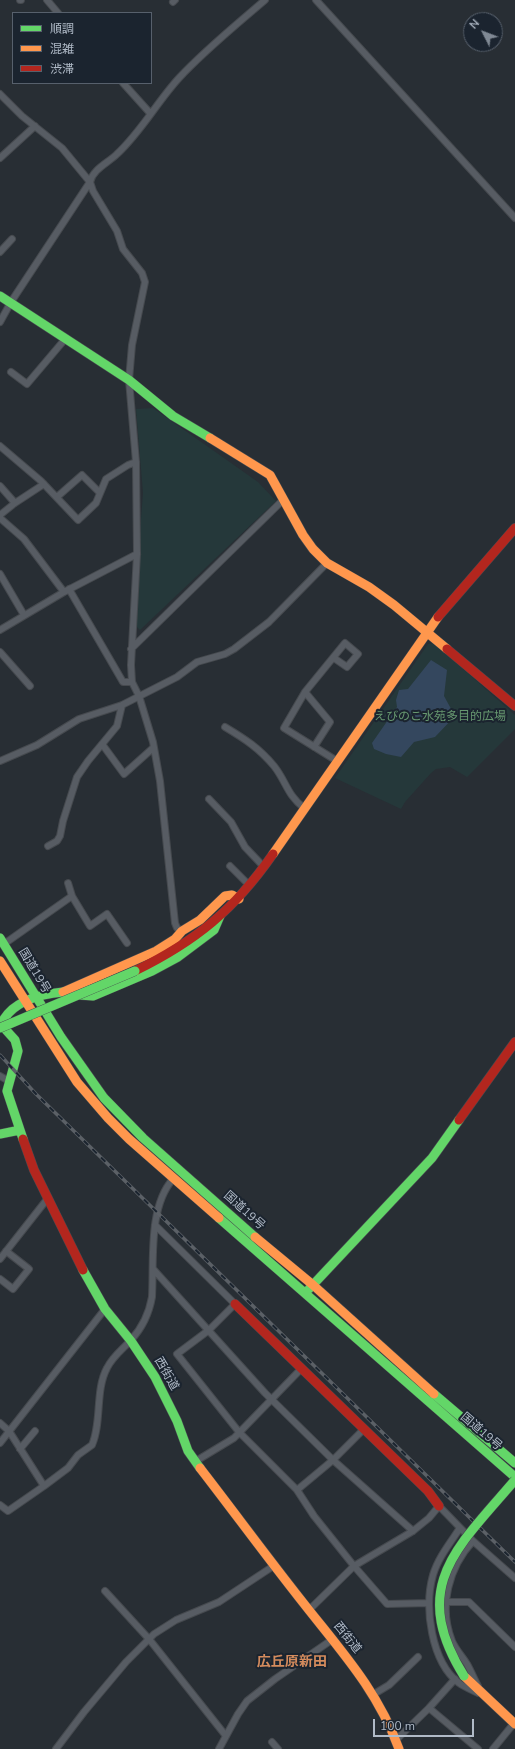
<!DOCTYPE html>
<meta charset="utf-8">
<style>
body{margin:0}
#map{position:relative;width:515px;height:1749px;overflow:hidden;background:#282e34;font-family:"Nunito Sans","Noto Sans JP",sans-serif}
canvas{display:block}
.legend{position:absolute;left:12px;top:12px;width:140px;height:72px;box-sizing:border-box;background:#1b242f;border:1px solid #57606c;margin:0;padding:5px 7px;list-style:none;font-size:12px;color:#b0bac7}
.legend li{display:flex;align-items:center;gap:8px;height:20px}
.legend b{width:20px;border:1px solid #57606c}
.north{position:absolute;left:463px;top:12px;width:40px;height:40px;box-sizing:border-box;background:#1b242f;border:1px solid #57606c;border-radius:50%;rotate:312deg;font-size:11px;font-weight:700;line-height:16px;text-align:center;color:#b0bac7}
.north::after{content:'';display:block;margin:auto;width:14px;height:18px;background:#808994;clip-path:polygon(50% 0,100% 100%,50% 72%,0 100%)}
.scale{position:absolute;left:373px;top:1719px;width:101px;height:18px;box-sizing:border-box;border:2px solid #b0bac7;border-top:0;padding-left:5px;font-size:12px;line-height:14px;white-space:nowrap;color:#b0bac7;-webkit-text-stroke:3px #1b242f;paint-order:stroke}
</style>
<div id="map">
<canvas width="515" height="1749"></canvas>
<ul class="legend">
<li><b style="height:5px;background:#63d668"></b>順調</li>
<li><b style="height:5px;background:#ff974d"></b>混雑</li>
<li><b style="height:5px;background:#b3261e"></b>渋滞</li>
</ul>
<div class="north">N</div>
<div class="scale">100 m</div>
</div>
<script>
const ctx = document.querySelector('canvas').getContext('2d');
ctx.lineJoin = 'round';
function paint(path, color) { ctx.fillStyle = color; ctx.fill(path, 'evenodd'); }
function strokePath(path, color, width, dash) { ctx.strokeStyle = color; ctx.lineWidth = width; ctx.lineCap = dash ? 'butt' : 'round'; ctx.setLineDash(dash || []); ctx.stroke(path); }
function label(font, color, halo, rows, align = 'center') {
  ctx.font = font + ' "Nunito Sans","Noto Sans JP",sans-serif'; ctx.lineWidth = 4; ctx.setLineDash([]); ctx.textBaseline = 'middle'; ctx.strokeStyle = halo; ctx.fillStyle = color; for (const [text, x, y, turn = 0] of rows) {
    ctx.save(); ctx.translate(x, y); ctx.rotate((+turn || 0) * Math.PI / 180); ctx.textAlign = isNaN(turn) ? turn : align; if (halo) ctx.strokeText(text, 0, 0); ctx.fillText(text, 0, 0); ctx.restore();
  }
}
paint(new Path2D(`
 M153,408L258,482L276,501L140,630L133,623L143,493L136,409Z
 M434,643L515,715V729L467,777L450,767L436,769L431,773L405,802L401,809L335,778L428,644Z`), '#25383a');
paint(new Path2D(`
 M431,660L447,670L444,696L455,716L435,737L414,742L401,757L386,754L374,749L372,743L397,707L396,700L399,690L408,689Z`), '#34475e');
const street = new Path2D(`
 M20,0H21
 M47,0L58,13
 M316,0L515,218
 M173,2L175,0
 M123,83L150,113
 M0,94L22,116L62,148L90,182L93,191L117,231L123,249L142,273L145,282L132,345L129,380L136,462L137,554L131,665L132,682L139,696L153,742L160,781L175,923L177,928L182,931
 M0,158L35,126
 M0,252L12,239
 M0,322L11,302L90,182C93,169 108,163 117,154C141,132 157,102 179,78C205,50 236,25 265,0
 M11,372L27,384L66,338
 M0,446L41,481L78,520L96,503L106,479L128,465L136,462
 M0,486L15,503
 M57,497L82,475L100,493
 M0,515L15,503L44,484
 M0,518L24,539L64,592
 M0,574L24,615
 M69,589L123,682H132
 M0,630L64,592L137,554
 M131,649L284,499
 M0,652L30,686
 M334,658L347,667L358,654L345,643L305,692L284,728L337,761
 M305,692L330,722L314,747
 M225,727C245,739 259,748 274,766C286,781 287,795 304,808
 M102,744L124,774L153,748
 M0,761L37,745L79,719L122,705L177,677L197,662L225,654L234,649L269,622L327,563
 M209,799L231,822L245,847L264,867
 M48,846L57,841L60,836L63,821L77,777L88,761L117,726L122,705
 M230,866L249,885
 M72,896L90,926L107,914L127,943
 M4,944L72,896L68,883
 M0,1076L9,1081
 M155,1225L235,1304L209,1330L177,1354L239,1432L297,1490L314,1516L354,1566L387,1604L429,1603
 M0,1259L48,1198
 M153,1269L265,1393L333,1460L413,1531
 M0,1279L13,1289L29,1269L6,1251
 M0,1423L9,1431L44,1486L68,1468L78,1455L92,1445C102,1422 95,1390 107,1368C113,1356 123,1349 131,1340C143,1327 149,1314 152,1297C154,1261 148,1207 173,1179
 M0,1443L105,1309
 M20,1449L35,1431
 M196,1461L234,1438L301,1369
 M297,1490L333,1460L364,1429
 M0,1505L8,1511L44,1486
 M460,1528C450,1543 438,1558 433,1575C424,1607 431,1662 459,1683C464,1687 472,1690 478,1693
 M473,1541C449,1567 438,1606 452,1641C456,1650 462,1656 467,1664C471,1671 474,1679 478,1686
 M105,1591L149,1639L226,1736
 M446,1602H469L515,1647
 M309,1610L354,1566L413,1531L429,1518L439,1506L473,1541L515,1578
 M374,1694L389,1685L418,1657
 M429,1708L478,1749
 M396,1740L429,1708L455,1679
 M272,1742L278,1749
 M56,1749L84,1712L126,1662L154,1634L176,1620L219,1602L275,1565
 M219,1749L238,1714L247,1701L275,1679L333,1639
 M493,1749L515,1722`);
const fast = new Path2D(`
 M0,296L129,380L173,416L210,438
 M0,938L61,1037L104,1098L143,1138L255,1237
 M0,1134L20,1130
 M23,1139L7,1091L18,1051L15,1040L6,1030L4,1019C16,1000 42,994 63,992L66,994L93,996L152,971L178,957L214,930L220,916
 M219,1218L515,1477
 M83,1270L105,1309L131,1341L155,1377L177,1421L188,1451L200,1468
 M309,1289L432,1158L459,1120
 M434,1394L515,1463`);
const slow = new Path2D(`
 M210,438L270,475L303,535L313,549L327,563L369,587L394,605L447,649
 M273,854L438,617
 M0,961L77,1082L108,1118L129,1139L219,1218
 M63,992L156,951L175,939L182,931L200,920L225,896L232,895L239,899
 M255,1237L313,1285L434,1394
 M200,1468C234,1512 267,1557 301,1600C340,1650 377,1689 399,1749
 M464,1676L515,1724`);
const jam = new Path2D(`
 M438,617L515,528
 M447,649L515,706
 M135,971C196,941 234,910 273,854
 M459,1120L515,1042
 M23,1139L34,1170L83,1270
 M235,1304L428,1491L439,1506`);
strokePath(street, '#464a4f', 8);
strokePath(fast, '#464a4f', 10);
strokePath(slow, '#464a4f', 10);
strokePath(jam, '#464a4f', 10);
strokePath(street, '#575c63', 6);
strokePath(fast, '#63d668', 9);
strokePath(slow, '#ff974d', 9);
strokePath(jam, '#b3261e', 9);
const rail = new Path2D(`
 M0,1055L36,1094L515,1562`);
strokePath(rail, '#5b6066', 3.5);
strokePath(rail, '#1b242f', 2, [6]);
const fastBridge = new Path2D(`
 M0,1028L135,971
 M464,1676C408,1586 458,1547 515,1480`);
strokePath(fastBridge, '#464a4f', 10, []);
strokePath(fastBridge, '#63d668', 9);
label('12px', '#679870', '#1b242f', [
 ["えびのこ水苑多目的広場",440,717]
]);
label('12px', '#b0bac7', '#1b242f', [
 ["国道19号",34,971,59],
 ["国道19号",244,1211,42],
 ["西街道",166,1374,60],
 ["国道19号",481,1432,41],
 ["西街道",347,1638,51]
]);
label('bold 14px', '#d48b5d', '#1b242f', [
 ["広丘原新田",292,1663]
]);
</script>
